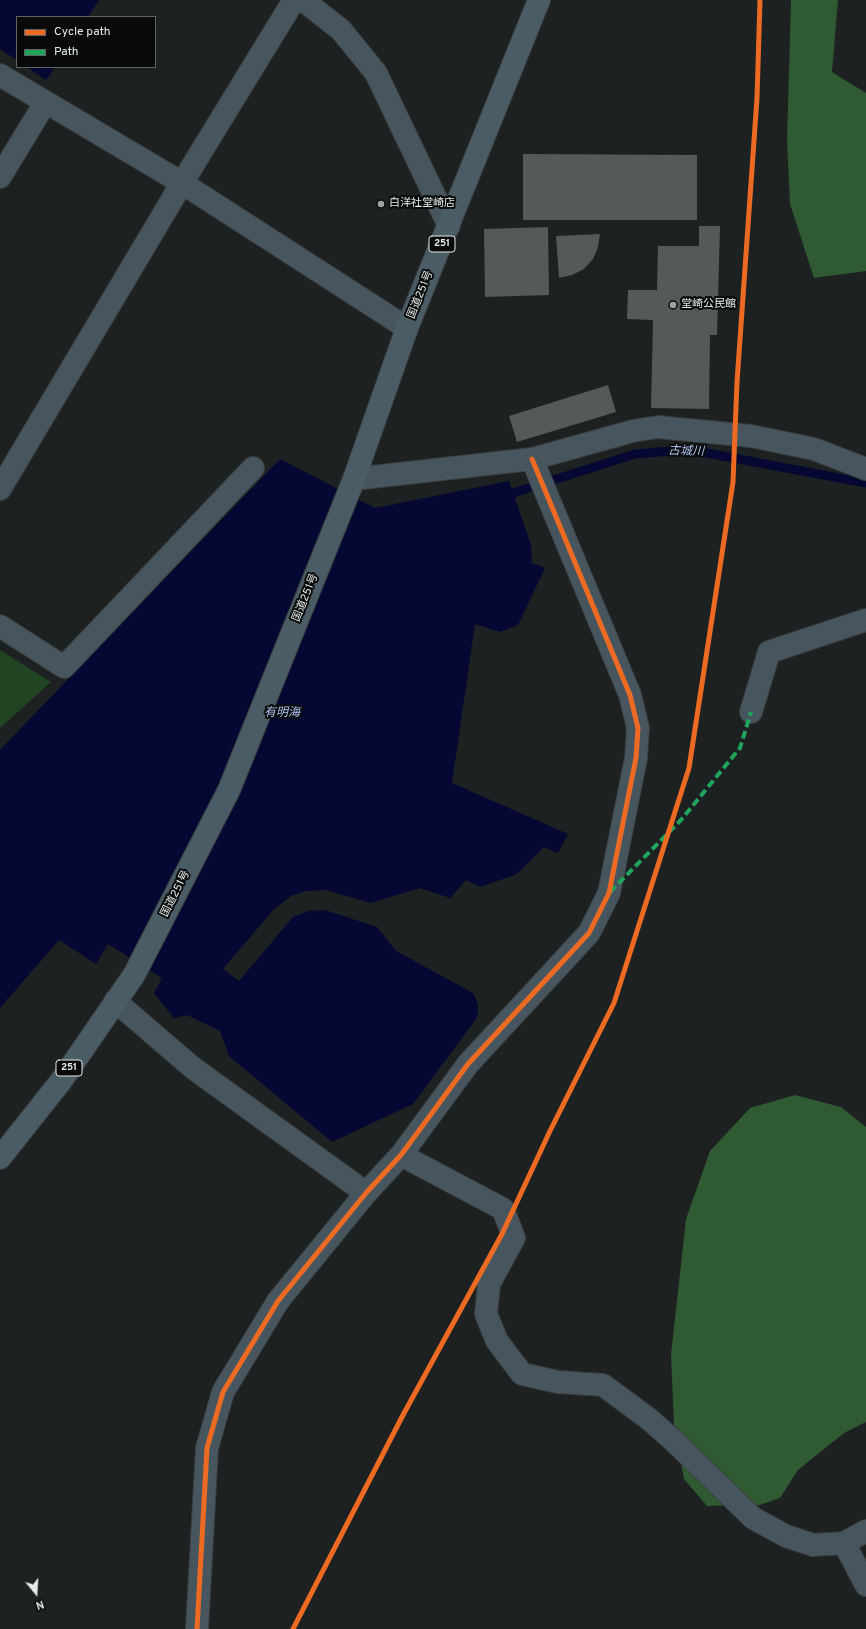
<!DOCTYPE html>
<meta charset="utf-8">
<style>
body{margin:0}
#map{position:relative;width:866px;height:1629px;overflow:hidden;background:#1d2122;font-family:Overpass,sans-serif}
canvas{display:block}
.legend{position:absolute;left:16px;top:16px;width:140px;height:52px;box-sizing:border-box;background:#090b0b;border:1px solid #616464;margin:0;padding:5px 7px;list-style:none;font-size:12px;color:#e6eaea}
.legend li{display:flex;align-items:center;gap:8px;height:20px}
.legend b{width:20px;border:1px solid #616464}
.north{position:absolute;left:16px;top:1573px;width:40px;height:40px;-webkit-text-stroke:3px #090b0b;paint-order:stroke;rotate:162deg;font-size:11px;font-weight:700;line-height:16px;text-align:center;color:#e6eaea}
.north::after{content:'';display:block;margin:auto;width:14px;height:18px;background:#e6eaea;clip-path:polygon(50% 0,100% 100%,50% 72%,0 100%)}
</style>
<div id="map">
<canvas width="866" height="1629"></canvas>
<ul class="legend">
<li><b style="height:5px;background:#ed6a23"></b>Cycle path</li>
<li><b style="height:5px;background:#20a55d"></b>Path</li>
</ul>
<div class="north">N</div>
</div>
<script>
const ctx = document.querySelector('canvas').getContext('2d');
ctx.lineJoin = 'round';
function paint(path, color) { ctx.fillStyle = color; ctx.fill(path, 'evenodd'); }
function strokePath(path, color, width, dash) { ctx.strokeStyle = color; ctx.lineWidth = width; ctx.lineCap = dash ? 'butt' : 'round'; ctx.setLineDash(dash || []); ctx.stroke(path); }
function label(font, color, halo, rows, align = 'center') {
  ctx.font = font + ' Overpass,"Noto Sans JP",sans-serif'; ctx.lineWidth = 4; ctx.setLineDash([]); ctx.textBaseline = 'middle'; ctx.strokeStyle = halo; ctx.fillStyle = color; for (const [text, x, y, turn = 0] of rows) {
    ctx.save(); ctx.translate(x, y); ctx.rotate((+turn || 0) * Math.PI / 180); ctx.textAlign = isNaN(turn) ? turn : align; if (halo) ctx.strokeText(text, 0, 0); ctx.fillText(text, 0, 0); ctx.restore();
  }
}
paint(new Path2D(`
 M0,650L51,682L0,728Z`), '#214423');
paint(new Path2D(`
 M791,0H838L832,72L866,93V271L814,278L790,204L787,141Z
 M795,1095L841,1107L866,1127V1422L844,1433L798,1470L780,1498L760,1505L707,1506L684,1479L674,1425L671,1354L686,1219L710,1151L750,1108Z`), '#2f5a32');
paint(new Path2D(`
 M0,0H99L88,17H17V60L0,49Z
 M27,67H55L46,80Z
 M280,459L375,508L509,481L531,545L532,563L545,568L518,625L500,632L475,624L452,783L568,834L558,853L544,847L517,874L480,887L466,880L450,898L420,888L371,903L326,890L306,891L291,896L274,909L223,969L239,981L293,917L308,911L325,910L377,927L396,951L473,993C478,1003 480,1008 476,1019L413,1104L332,1142L229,1056L220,1031L187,1015L174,1018L154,993L162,978L108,944L96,964L59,940L0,1008V750Z`), '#040832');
strokePath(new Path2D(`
 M510,494L635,454L671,451L707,453L866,483`), '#040832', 9);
paint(new Path2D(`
 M523,154L697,155V220H523Z
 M699,226H720L717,335H710L709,409L651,408L653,320L627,319L628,290H657L658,246H699Z
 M548,227L549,295L485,297L484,229Z
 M600,234L598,247L593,259L584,269L572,275L559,278L556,236Z
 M608,385L616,412L517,442L509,416Z`), '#555958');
const street = new Path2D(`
 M303,0L341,30L376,73L449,226
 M0,75L182,183L407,328
 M0,177L45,103
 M354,479L532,459L633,431L658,427L751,436L814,449L866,469
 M0,489L182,183L294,0
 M0,626L64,667L253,468
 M751,712L769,652L866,620
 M115,1001L193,1068L366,1193
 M401,1155L503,1209L514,1238L489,1284L486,1314L497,1341L522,1374L558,1382L603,1385L649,1419L675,1442L753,1518L786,1536L813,1545L844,1543L866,1531
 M844,1543L866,1585
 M197,1629L207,1448L223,1392L278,1301L366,1193L401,1155L468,1064L589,933L609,893L636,758L638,728L630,695L532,459`);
const highway = new Path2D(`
 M0,1158L61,1081L134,975L229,790L354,479L407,328L539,0`);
strokePath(street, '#3a3c3d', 24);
strokePath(highway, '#3a3c3d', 24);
strokePath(street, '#47565e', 22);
strokePath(highway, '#4a5c66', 22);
strokePath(new Path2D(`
 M610,892L681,820L740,748L751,712`), '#20a55d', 4, [8, 4]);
strokePath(new Path2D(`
 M197,1629L207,1448L223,1392L278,1301L366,1193L401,1155L468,1064L589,933L609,893L636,758L638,728L630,695L532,459
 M293,1629L403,1415L502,1234L550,1131L614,1003L689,768L733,482L737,382L757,98L760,0`), '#ed6a23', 5);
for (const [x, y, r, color] of [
 [381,204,4,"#a0a4a4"],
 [673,305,4,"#a0a4a4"]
]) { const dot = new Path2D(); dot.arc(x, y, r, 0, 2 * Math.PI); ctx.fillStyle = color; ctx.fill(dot); strokePath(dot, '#090b0b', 1.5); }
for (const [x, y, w] of [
 [442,244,26],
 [69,1068,26]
]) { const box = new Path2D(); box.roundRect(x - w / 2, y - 8, w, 16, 3); ctx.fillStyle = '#090b0b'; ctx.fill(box); strokePath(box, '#e6eaea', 1); }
label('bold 10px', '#e6eaea', null, [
 ["251",442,244],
 ["251",69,1068]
]);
label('11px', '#e6eaea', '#090b0b', [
 ["白洋社堂崎店",389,204],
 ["堂崎公民館",681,305]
], 'left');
label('11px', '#e6eaea', '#090b0b', [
 ["国道251号",421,295,-68],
 ["国道251号",306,598,-68],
 ["国道251号",176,894,-63]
]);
label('italic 12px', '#adc4f4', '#090b0b', [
 ["古城川",686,452,2],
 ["有明海",282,714]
]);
</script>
